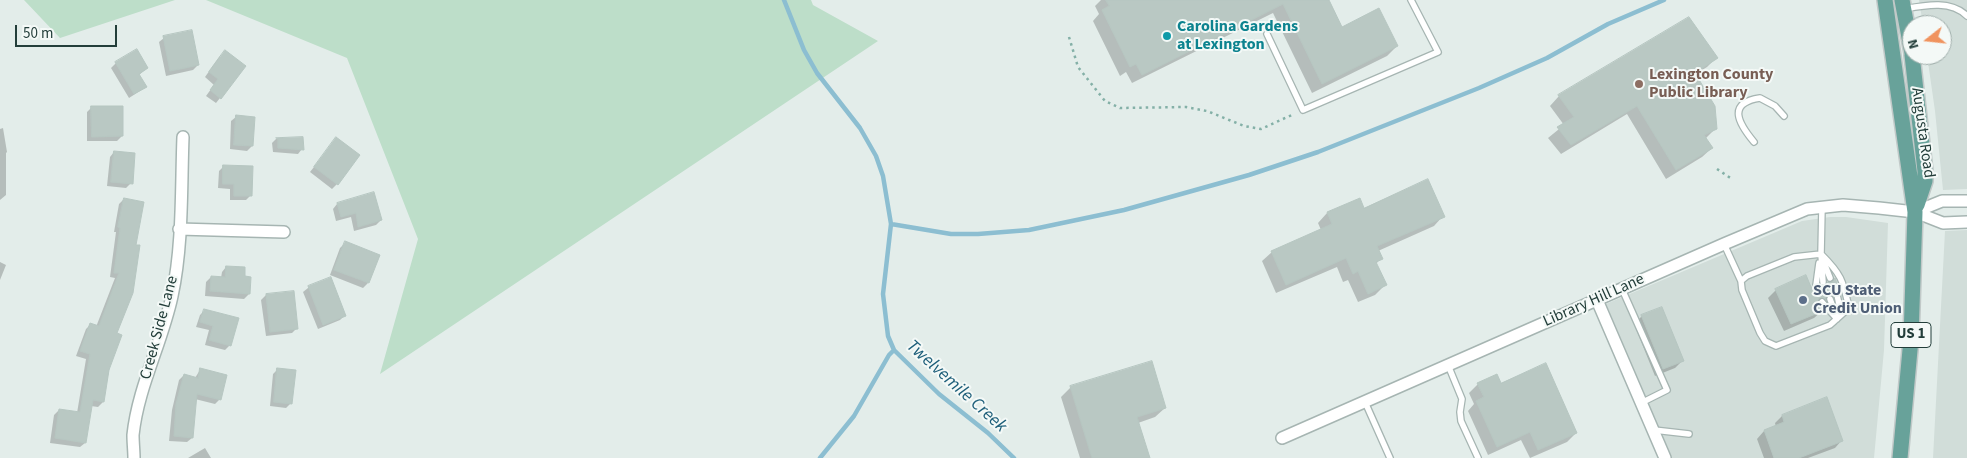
<!DOCTYPE html>
<style>
body{margin:0}
#map{position:relative;width:1967px;height:458px;overflow:hidden;background:#e3edea;font-family:"Source Sans 3",sans-serif}
canvas{display:block}
.north{position:absolute;left:1902px;top:15px;width:50px;height:50px;box-sizing:border-box;background:#f4f9f7;border:1px solid #a0aeab;border-radius:50%;rotate:254deg;font-size:14px;font-weight:700;line-height:20px;text-align:center;color:#233e3a}
.north::after{content:'';display:block;margin:auto;width:18px;height:22px;background:#f0935e;clip-path:polygon(50% 0,100% 100%,50% 72%,0 100%)}
.scale{position:absolute;left:15px;top:25px;width:102px;height:22px;box-sizing:border-box;border:2px solid #233e3a;border-top:0;padding-left:6px;font-size:15px;line-height:18px;white-space:nowrap;color:#233e3a;-webkit-text-stroke:4px #f4f9f7;paint-order:stroke}
</style>
<div id="map">
<canvas width="1967" height="458"></canvas>
<div class="north">N</div>
<div class="scale">50 m</div>
</div>
<script>
const ctx = document.querySelector('canvas').getContext('2d');
ctx.lineJoin = 'round';
function paint(path, color) { ctx.fillStyle = color; ctx.fill(path, 'evenodd'); }
function strokePath(path, color, width, dash) { ctx.strokeStyle = color; ctx.lineWidth = width; ctx.lineCap = dash ? 'butt' : 'round'; ctx.setLineDash(dash || []); ctx.stroke(path); }
function label(font, color, halo, rows, align = 'center') {
  ctx.font = font + ' "Source Sans 3",sans-serif'; ctx.lineWidth = 4; ctx.setLineDash([]); ctx.textBaseline = 'middle'; ctx.strokeStyle = halo; ctx.fillStyle = color; for (const [text, x, y, turn = 0] of rows) {
    ctx.save(); ctx.translate(x, y); ctx.rotate((+turn || 0) * Math.PI / 180); ctx.textAlign = isNaN(turn) ? turn : align; if (halo) ctx.strokeText(text, 0, 0); ctx.fillText(text, 0, 0); ctx.restore();
  }
}
paint(new Path2D(`
 M1919,0H1967V189L1943,190L1935,111L1927,55H1942V25H1923Z
 M1830,217H1846L1888,223L1884,350L1874,458H1672L1606,304L1802,221Z
 M1967,230V458H1933L1945,231Z`), '#d1ddd9');
paint(new Path2D(`
 M24,0H175L60,38Z
 M206,0H811L813,5L878,41L380,374L418,239L347,58Z`), '#bddec9');
paint(new Path2D(`
 M1101,0H1327L1341,28L1397,46L1387,56L1312,93L1273,13L1132,83L1126,72L1120,76L1093,21L1099,14L1095,6Z
 M164,38L198,65L193,70L166,76L159,42Z
 M220,56V98L216,103L206,96L214,85L205,77Z
 M1716,58L1707,67L1694,75L1715,129L1705,139L1712,148L1702,157L1666,179L1627,114L1561,154L1548,138L1564,125L1550,106L1559,96Z
 M116,63L147,68L139,75L146,87L129,98L111,68Z
 M92,107L122,136L117,141H87V112Z
 M236,117L252,146L247,151L230,149L231,121Z
 M3,128L7,152L6,153V195L0,200V129Z
 M302,138V149L298,154L273,152L272,143L276,139Z
 M332,144L337,184L332,189L310,172Z
 M114,152L131,183L126,188L107,186L110,157Z
 M224,166L251,195L246,200H230V189L218,188L219,171Z
 M124,199L116,334L103,402L98,407L91,406L85,443L80,447L50,443L54,415L59,410L77,413L86,359L76,356L86,329L91,324L96,327L115,278L110,277L116,232H114L119,204Z
 M1359,199L1363,209L1443,216L1434,226L1378,251L1381,258L1376,264L1385,285L1375,295L1358,302L1348,280L1343,282L1337,267L1276,293L1262,261L1272,252L1321,230L1318,223L1327,213Z
 M337,204L381,220L376,225L354,231L351,217L336,221L333,209Z
 M345,243L368,283L363,288L330,275L340,248Z
 M0,262L6,265L0,280Z
 M226,267L243,277L249,294L244,299L205,296L206,282L211,277L221,278L222,272Z
 M330,279L345,315L340,320L318,329L303,292L308,288Z
 M1834,280L1839,292L1832,299L1828,298L1817,305L1822,311L1814,318L1784,331L1768,298L1776,290L1810,288L1817,291Z
 M266,295L297,328L292,333L266,336L261,300Z
 M205,310L230,345L225,350L205,345L209,330L196,327L200,315Z
 M1642,316L1682,361L1675,368L1655,376L1634,324Z
 M278,369L291,403L286,408L270,406L273,374Z
 M200,370L220,399L215,404L195,399L192,438L187,442L169,441L172,410L179,380L184,375L195,378Z
 M1478,384H1500L1576,433L1567,442L1530,458L1521,440L1488,455L1468,411L1474,404L1469,393Z
 M1071,387L1165,408L1155,417L1138,423L1148,458H1080L1061,397Z
 M1782,416L1842,440L1835,448L1808,458H1764L1757,439L1764,431L1776,427L1775,423Z
 M205,448L211,458H188Z`), '#0003');
strokePath(new Path2D(`
 M784,0L804,50L817,73L860,128L876,156L883,176L891,224L883,294L888,336L894,350L939,394L988,433L1014,458
 M891,224L951,234H978L1029,230L1124,210L1249,175L1318,152L1479,88L1547,58L1608,24L1664,0
 M820,458L854,416L889,355L894,350`), '#8cbed1', 4.5);
const building = new Path2D(`
 M1106,0H1329L1342,27L1379,8L1398,46L1322,84L1283,4L1142,75L1136,64L1130,67L1102,10L1109,6Z
 M1689,17L1718,58L1695,73L1715,106L1717,129L1704,135L1713,148L1676,170L1637,106L1571,145L1557,127L1574,117L1558,95Z
 M192,30L199,65L170,71L163,36Z
 M137,49L148,68L139,74L147,87L134,94L115,62Z
 M225,50L246,66L221,99L210,90L218,79L209,72Z
 M91,106H123V136L92,137Z
 M236,115L255,117L253,146L234,145Z
 M303,137L304,150L278,148V139L276,138Z
 M336,137L360,155L338,185L314,167Z
 M114,151L135,153L133,184L111,182Z
 M223,165L253,166L252,196H234V184H223Z
 M1428,179L1445,217L1377,246L1383,259L1376,262L1387,285L1368,294L1358,271L1353,274L1346,258L1286,285L1271,251L1332,224L1327,212L1360,198L1364,208Z
 M374,192L382,220L358,227L356,213L341,217L337,203Z
 M124,198L144,202L136,245H140L133,293L117,333L122,335L109,370L104,402L93,400L86,443L55,438L59,409L80,412L90,354L80,351L90,323L99,326L119,273H114L120,228L118,227Z
 M345,241L380,255L369,283L334,270Z
 M226,266L245,267V276L251,277L250,294L210,291L211,276L225,277Z
 M1806,275L1811,287L1816,290L1821,286H1825L1828,282H1832L1835,278L1840,292L1836,291L1832,295L1827,296L1825,299L1819,298L1818,303L1823,311L1791,324L1775,289Z
 M331,277L346,316L323,325L308,286Z
 M294,291L298,329L270,332L266,294Z
 M1662,307L1684,361L1663,369L1641,315Z
 M204,309L239,318L231,346L209,340L213,326L200,322Z
 M1152,361L1166,408L1137,417L1150,458H1092L1070,386Z
 M1546,363L1577,433L1538,450L1530,432L1497,447L1476,401L1484,397L1477,383L1497,374L1501,383Z
 M200,368L227,375L221,400L197,394L193,438L174,436L176,404L184,374L198,378Z
 M277,368L296,370L292,404L274,402Z
 M1827,397L1843,441L1799,458H1774L1764,430L1784,422L1782,415Z`);
paint(building, '#b9c8c3');
strokePath(building, '#b6c6c1', 1);
const service = new Path2D(`
 M1904,9C1926,5 1951,0 1967,16
 M1267,34L1303,110L1438,52L1411,0
 M1754,142C1739,124 1726,103 1760,98L1775,106L1784,116
 M1822,207L1821,254L1823,282
 M1724,244L1741,281
 M1821,254C1841,274 1843,280 1849,308L1830,325L1776,346L1765,341L1760,333L1742,290L1741,281L1747,276L1794,257Z
 M1823,260L1830,278
 M1816,285L1819,263
 M1622,289L1667,390L1641,403
 M1837,295L1841,313L1838,317
 M1830,299L1836,315
 M1822,302L1837,319
 M1448,365L1462,399L1460,412L1461,421L1478,458
 M1365,402L1390,458
 M1654,430L1689,434`);
const minor = new Path2D(`
 M1915,212L1942,201H1967
 M179,229L284,232
 M1597,300L1665,458
 M1282,438L1724,244L1807,209L1843,205L1879,208L1915,212L1943,223L1967,222
 M134,458C134,451 133,443 133,435C138,387 162,343 172,296C183,245 181,189 183,137`);
const primary = new Path2D(`
 M1885,0L1915,212L1911,339L1900,458
 M1902,0L1912,53
 M1912,55L1925,171V181L1917,205`);
strokePath(service, '#a6b5b2', 8);
strokePath(minor, '#a6b5b2', 14);
strokePath(primary, '#c1c9c8', 18);
strokePath(new Path2D(`
 M1069,37L1078,67L1105,101L1120,108L1186,107L1207,111L1244,126L1261,129L1294,114
 M1717,169L1732,179`), '#84b0a7', 2.5, [2.5, 4]);
strokePath(service, '#fff', 5.5);
strokePath(minor, '#fff', 11);
strokePath(primary, '#68a29a', 15);
for (const [x, y, r, color] of [
 [1167,36,5,"#0f9aa8"],
 [1639,84,5,"#8d6e63"],
 [1803,300,5,"#5c6f8a"]
]) { const dot = new Path2D(); dot.arc(x, y, r, 0, 2 * Math.PI); ctx.fillStyle = color; ctx.fill(dot); strokePath(dot, '#f4f9f7', 2); }
for (const [x, y, w] of [
 [1911,335,40]
]) { const box = new Path2D(); box.roundRect(x - w / 2, y - 12.5, w, 25, 4); ctx.fillStyle = '#f4f9f7'; ctx.fill(box); strokePath(box, '#233e3a', 1); }
label('bold 15px', '#233e3a', null, [
 ["US 1",1911,335]
]);
label('bold 16px', '#0d838f', '#f4f9f7', [
 ["Carolina Gardens",1177,27],
 ["at Lexington",1177,45]
], 'left');
label('bold 16px', '#785e54', '#f4f9f7', [
 ["Lexington County",1649,75],
 ["Public Library",1649,93]
], 'left');
label('16px', '#233e3a', '#f4f9f7', [
 ["Augusta Road",1922,133,82],
 ["Library Hill Lane",1594,301,-24],
 ["Creek Side Lane",160,328,-75]
]);
label('bold 16px', '#4e5e75', '#f4f9f7', [
 ["SCU State",1813,291],
 ["Credit Union",1813,309]
], 'left');
label('italic 18px', '#1e5f7a', '#f4f9f7', [
 ["Twelvemile Creek",956,387,42]
]);
</script>
